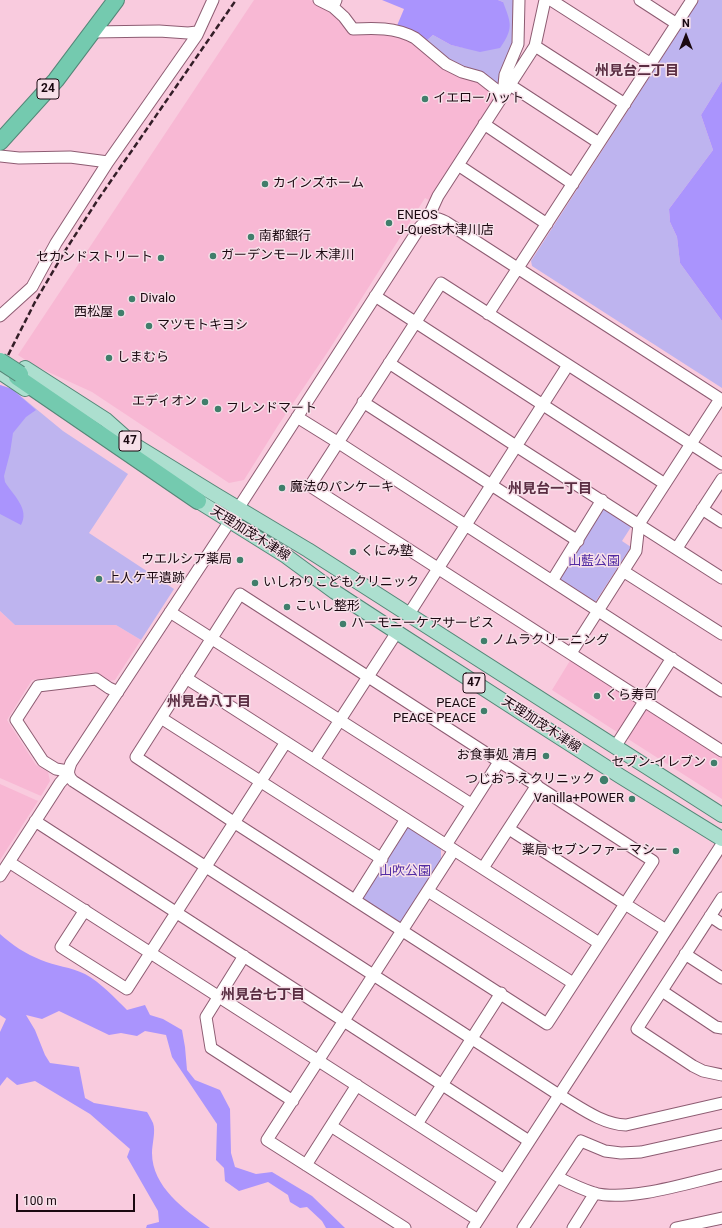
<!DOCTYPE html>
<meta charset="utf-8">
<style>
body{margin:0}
#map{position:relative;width:722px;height:1228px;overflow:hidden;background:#f9cbde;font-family:Roboto,sans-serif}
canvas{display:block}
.north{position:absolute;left:666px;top:16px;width:40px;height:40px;-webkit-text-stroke:3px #f7e0e9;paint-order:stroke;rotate:0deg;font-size:11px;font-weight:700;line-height:16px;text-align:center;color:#1a0810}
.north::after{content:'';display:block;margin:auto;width:14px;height:18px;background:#1a0810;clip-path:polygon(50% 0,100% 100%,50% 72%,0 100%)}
.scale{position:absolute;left:16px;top:1194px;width:119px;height:18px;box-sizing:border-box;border:2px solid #1a0810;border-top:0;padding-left:5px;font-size:12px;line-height:14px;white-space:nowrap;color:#1a0810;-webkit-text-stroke:3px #f7e0e9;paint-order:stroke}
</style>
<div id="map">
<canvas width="722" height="1228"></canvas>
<div class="north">N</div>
<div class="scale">100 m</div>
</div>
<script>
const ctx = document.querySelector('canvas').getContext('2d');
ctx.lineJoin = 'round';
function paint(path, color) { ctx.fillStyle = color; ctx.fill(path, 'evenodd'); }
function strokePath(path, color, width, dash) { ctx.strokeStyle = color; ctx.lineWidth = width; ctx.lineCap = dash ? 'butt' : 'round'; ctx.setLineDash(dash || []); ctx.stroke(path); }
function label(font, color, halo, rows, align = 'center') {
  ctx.font = font + ' Roboto,"Noto Sans JP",sans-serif'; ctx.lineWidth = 3; ctx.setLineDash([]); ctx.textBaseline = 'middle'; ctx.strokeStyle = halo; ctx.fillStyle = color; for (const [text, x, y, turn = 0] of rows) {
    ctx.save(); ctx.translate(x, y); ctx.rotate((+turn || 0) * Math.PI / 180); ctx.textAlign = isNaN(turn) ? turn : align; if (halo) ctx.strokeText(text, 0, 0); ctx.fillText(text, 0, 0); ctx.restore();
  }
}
paint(new Path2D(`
 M254,0H310L333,11L346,25L411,39L477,80L495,94L497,99L431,201L425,198L329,350L279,424L244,480L229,483L92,392L33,365L18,355Z
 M0,611L15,625H116L141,640L115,680L109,681L94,672L32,680L7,720L36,765L48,772L50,781L41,796L0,778Z
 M571,659L637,701L638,706L621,731L617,732L552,690Z
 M649,709L722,757V799L628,739L627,735L643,710Z
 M0,784L38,801L0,860Z`), '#f8b8d4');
paint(new Path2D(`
 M498,0H515L514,47L498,84L494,85L448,61L425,42L433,35L451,45L465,48L503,2Z
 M699,0H722V81L701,115L713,150L669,209L670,222L677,237L680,263L722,321V388L532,266L531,261Z
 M0,385L12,389L63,431L128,474L89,533L174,589L141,640L116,625H15L0,611Z
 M607,507L630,522L631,527L622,541L631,547L596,601L591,602L559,582L558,577L602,508Z
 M410,827L441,846V862L402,922L397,923L363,900L362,896L406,828Z`), '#beb4ef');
paint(new Path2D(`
 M382,0H498L503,2C511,23 514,28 500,48L480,52L451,45L433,35L425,42L396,28L404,9Z
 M722,81V321L680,263L677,237L670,222L669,209L713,150L701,115Z
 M0,385L12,389L36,410L26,417L13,433L10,453L4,476L5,482C13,495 30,509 21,525L0,514Z
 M0,934C12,945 26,954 41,960C55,966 71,967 85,974C101,983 114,997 127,1010L145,1005L150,1015L163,1019L182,1030L185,1047L187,1070L195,1080L220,1090L230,1109L231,1153L235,1167L256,1174L272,1172L312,1196L345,1228H326L322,1221L307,1207L300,1208L290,1202L288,1195L268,1182L239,1191L225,1181L224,1168L216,1160L217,1124L172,1057L166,1035L145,1031L137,1036L121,1033L109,1035L59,1011L42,1019L26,1015L35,1030L45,1055L50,1063L79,1067L85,1098L94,1103L147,1112C149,1115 151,1119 153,1123C156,1131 152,1144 152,1153C152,1187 185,1210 210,1228H146L147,1225L159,1222L158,1211L127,1157L130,1149L90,1114L35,1081L17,1085L7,1077L0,1086V1032L6,1019L0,1015Z`), '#aa94fd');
const minor = new Path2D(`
 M319,0L333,7
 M336,0L333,7L344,17L353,29C374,28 395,27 415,38L446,64L462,72L480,77L503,95L505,75L518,44L519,0
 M551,0L651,64
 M640,0L677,24
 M92,32L159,31L188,33L197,32
 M535,46L625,104
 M510,85L599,143
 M484,124L573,184
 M0,156L19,158L70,157L108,162
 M458,165L547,224
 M427,220L438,196L535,46L545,0
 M375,296L665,484
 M488,314L692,0
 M0,316L32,287L56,243L108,162L197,35L213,0
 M389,363L516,446L722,578
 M722,400L446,222C434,216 429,217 420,227L230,521L71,763C68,771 67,775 73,781L559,1095C580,1107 601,1124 626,1125L722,1103
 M363,402L578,541
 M297,417L342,445L722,691
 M722,464L441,283L310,486L722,751
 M702,509L722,522
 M677,548L722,479
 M623,571L722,634
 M552,581L602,500
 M170,612L471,804
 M409,614L568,365
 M571,653L636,551L639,524L720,399
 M186,678L599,943
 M161,718L382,859
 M615,747L672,658
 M314,760L397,632
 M68,771L56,769L43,761L16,720L38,686L96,679L109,688L118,692
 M35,821L529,1141
 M509,829L625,904L547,1024L235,823L136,757L240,594L653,861L625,904L666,930
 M446,845L499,762
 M9,862L504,1180
 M483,868L537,785
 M0,876L60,783L68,774
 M428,891L573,983
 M722,898L637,1029L693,1066L703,1071L722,1075
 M355,900L406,819
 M85,910L61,947L127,989L286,742
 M710,916L722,924
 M685,954L722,978
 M244,956L206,1017L211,1048L293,1101
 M662,991L716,1027L722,1028
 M417,1124L501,993
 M331,1126L478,1220
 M306,1165L357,1085
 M557,1177C569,1183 581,1189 594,1193C628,1202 688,1183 722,1175
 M405,1228L267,1140L454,850
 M473,1228L722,844
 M523,1228L581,1141L605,1151L621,1153L641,1152L722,1134
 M573,1228L595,1193
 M676,1228L722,1218`);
const major = new Path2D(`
 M25,368L106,420L133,444L216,495L308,550L722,815
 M0,372L25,389
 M190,496L286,556L335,592L378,620L528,717L620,776L722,839`);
const highway = new Path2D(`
 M0,142L56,80L116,0
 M17,377L198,501`);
strokePath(minor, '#8d5c72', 13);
strokePath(major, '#548677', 16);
strokePath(highway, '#548677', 18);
strokePath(minor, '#fff', 11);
strokePath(major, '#acdfcf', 14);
strokePath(highway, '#74caaf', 16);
strokePath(new Path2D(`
 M0,371L35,302L65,251L97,201L236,0`), '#341e28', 2.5, [6, 3]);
const highwayBridge = new Path2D(`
 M0,361L20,374`);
strokePath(highwayBridge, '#548677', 18, []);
strokePath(highwayBridge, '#74caaf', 16);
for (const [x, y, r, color] of [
 [425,99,4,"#407e6b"],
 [265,184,4,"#407e6b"],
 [389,223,4,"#407e6b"],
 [251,237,4,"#407e6b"],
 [213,256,4,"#407e6b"],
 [161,258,4,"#407e6b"],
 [132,299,4,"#407e6b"],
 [121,313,4,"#407e6b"],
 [149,326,4,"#407e6b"],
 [109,358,4,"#407e6b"],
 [205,402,4,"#407e6b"],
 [218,409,4,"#407e6b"],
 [282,488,4,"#407e6b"],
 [353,552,4,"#407e6b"],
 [240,560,4,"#407e6b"],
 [99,579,4,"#407e6b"],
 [255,583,4,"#407e6b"],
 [287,607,4,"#407e6b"],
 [343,624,4,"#407e6b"],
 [484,641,4,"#407e6b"],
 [597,696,4,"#407e6b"],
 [484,711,4,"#407e6b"],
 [546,756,4,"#407e6b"],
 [714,763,4,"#407e6b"],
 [604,780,5,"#407e6b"],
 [632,799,4,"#407e6b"],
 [676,851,4,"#407e6b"]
]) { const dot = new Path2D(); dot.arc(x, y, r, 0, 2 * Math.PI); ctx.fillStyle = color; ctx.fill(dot); strokePath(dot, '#f7e0e9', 1.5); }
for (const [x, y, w] of [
 [48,89,22],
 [130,441,22],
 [474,683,22]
]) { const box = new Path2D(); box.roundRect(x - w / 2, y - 10, w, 20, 3); ctx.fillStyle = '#f7e0e9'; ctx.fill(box); strokePath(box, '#1a0810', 1); }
label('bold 12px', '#1a0810', null, [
 ["24",48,89],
 ["47",130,441],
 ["47",474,683]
]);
label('13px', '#1a0810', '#f7e0e9', [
 ["イエローハット",433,99],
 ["カインズホーム",273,184],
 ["ENEOS",397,216],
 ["J-Quest木津川店",397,231],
 ["南都銀行",259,237],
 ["ガーデンモール 木津川",221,256],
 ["セカンドストリート",153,258,"right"],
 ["Divalo",140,299],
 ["西松屋",113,313,"right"],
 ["マツモトキヨシ",157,326],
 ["しまむら",117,358],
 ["エディオン",197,402,"right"],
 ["フレンドマート",226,409],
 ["魔法のパンケーキ",290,488],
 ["くにみ塾",361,552],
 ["ウエルシア薬局",232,560,"right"],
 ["上人ケ平遺跡",107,579],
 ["いしわりこどもクリニック",263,583],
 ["こいし整形",295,607],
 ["ハーモニーケアサービス",351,624],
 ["ノムラクリーニング",492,641],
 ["くら寿司",605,696],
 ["PEACE",476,704,"right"],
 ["PEACE PEACE",476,719,"right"],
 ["お食事処 清月",538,756,"right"],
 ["セブン-イレブン",706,763,"right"],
 ["つじおうえクリニック",595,780,"right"],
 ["Vanilla+POWER",624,799,"right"],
 ["薬局 セブンファーマシー",668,851,"right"]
], 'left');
label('13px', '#1a0810', '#f7e0e9', [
 ["天理加茂木津線",250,534,32],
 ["天理加茂木津線",541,725,33]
]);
label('13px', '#522ba3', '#f7e0e9', [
 ["山藍公園",594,562],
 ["山吹公園",405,872]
]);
label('bold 14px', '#5a2d42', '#f7e0e9', [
 ["州見台二丁目",637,71],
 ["州見台一丁目",550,489],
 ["州見台八丁目",209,702],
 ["州見台七丁目",263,995]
]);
</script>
